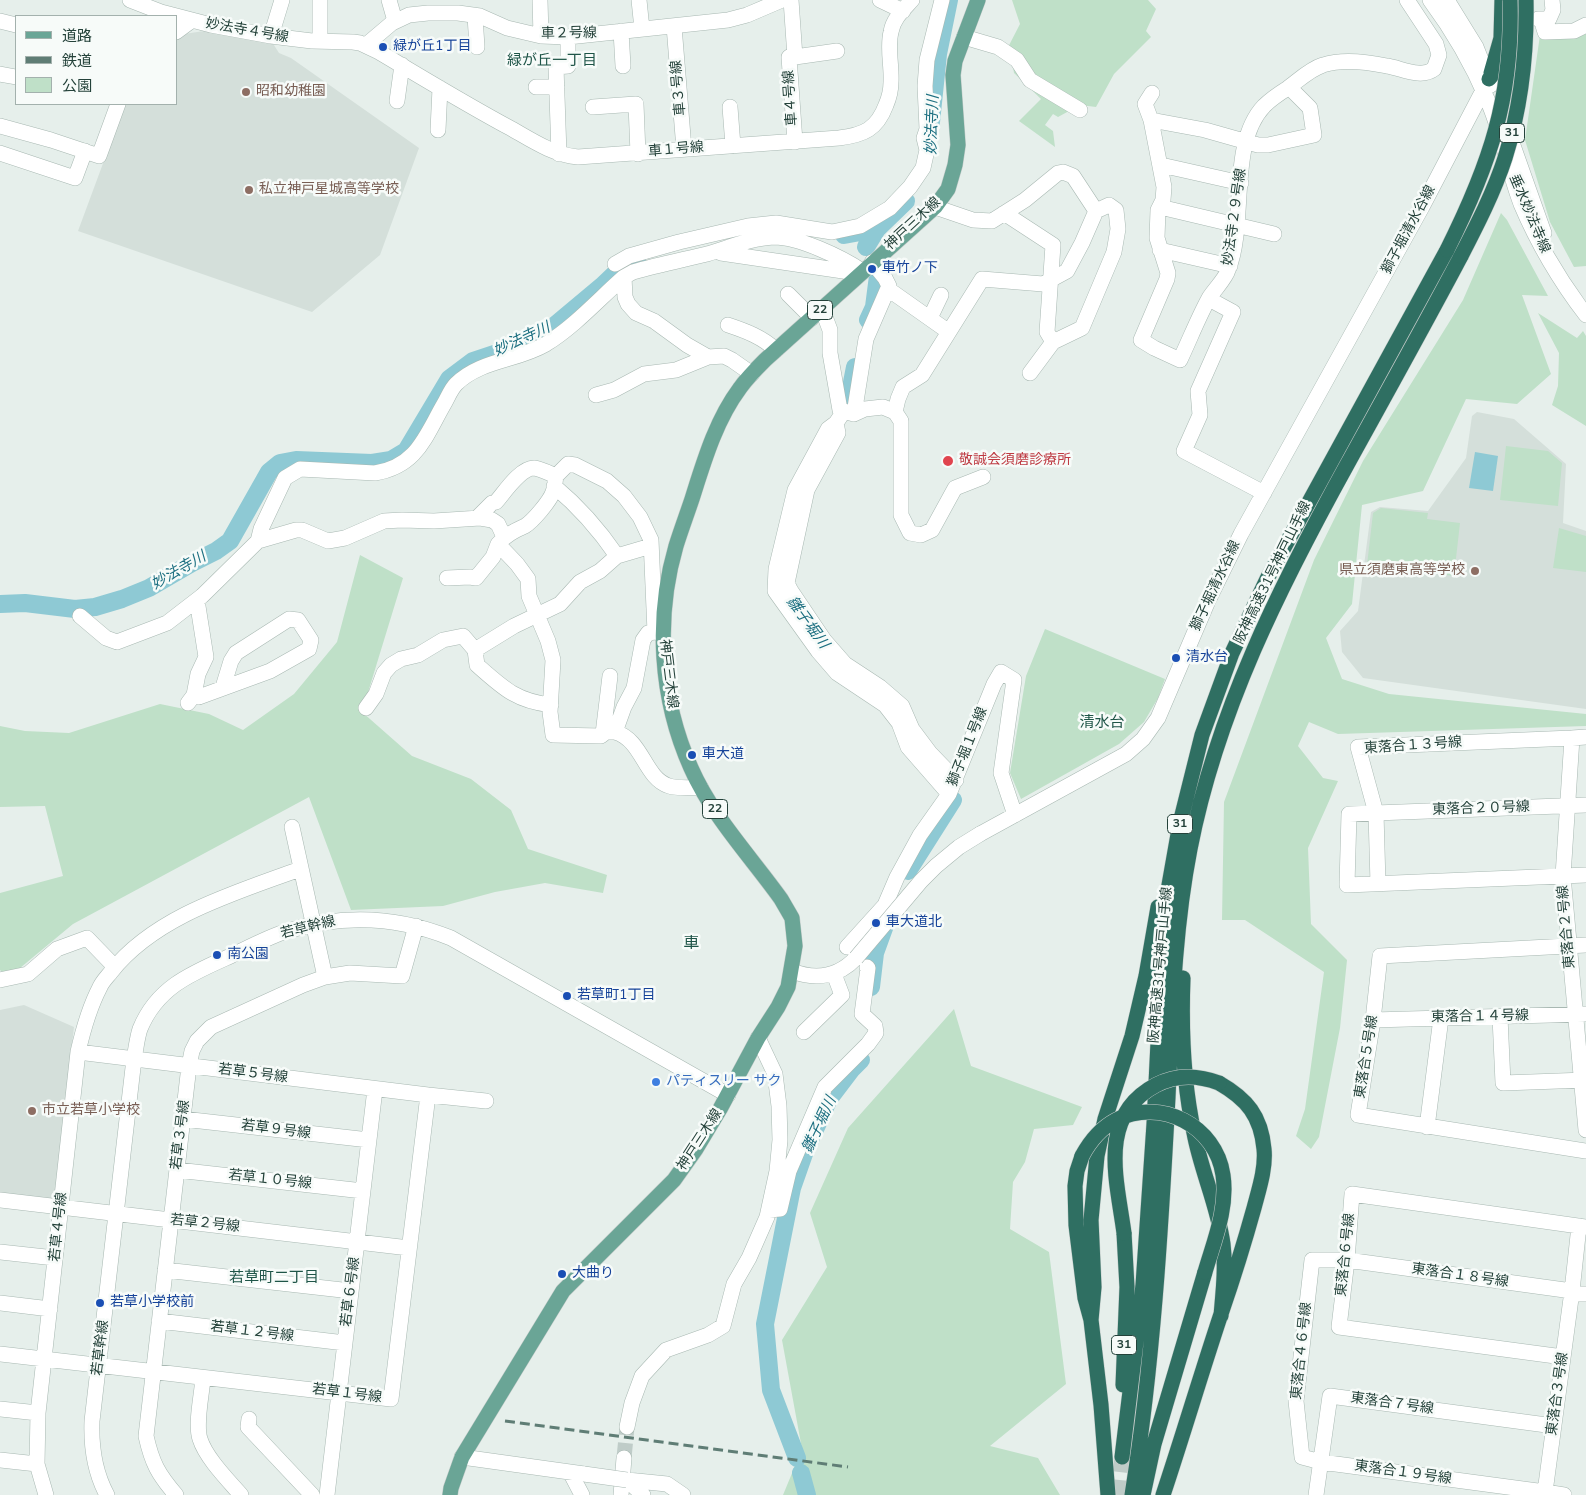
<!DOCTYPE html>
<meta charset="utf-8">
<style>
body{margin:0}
#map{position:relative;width:1586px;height:1495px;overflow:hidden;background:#e6efeb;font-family:"Nunito Sans","Noto Sans JP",sans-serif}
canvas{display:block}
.legend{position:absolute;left:15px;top:15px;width:162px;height:90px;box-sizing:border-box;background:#f7fbf9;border:1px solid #a3b1ad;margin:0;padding:6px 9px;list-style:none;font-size:15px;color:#24423a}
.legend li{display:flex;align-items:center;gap:10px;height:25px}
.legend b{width:25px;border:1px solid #a3b1ad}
</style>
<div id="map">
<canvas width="1586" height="1495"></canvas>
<ul class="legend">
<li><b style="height:6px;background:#6aa596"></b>道路</li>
<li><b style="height:6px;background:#5f7d75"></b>鉄道</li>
<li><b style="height:14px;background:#bfe0c8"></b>公園</li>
</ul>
</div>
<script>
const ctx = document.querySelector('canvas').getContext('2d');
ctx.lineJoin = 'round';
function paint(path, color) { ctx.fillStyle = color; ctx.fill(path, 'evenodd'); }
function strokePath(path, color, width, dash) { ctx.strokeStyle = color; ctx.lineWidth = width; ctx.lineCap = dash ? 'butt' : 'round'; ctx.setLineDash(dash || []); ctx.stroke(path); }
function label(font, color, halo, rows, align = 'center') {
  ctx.font = font + ' "Nunito Sans","Noto Sans JP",sans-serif'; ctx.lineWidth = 5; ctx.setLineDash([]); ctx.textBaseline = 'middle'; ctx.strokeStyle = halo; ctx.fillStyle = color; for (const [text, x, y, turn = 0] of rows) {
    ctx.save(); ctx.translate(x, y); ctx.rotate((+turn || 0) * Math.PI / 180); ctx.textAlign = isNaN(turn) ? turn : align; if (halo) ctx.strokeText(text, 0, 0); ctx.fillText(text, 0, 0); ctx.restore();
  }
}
paint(new Path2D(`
 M204,31L272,42L279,53L291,58L419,148L380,255L312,312L78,231L125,104H176V40L184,34Z
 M1477,412L1514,419L1566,464L1563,523L1586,531V709L1363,678L1342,652L1340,631L1358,611L1371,512L1380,507L1428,511L1466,458L1472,416Z
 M24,1005L74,1027L54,1202L0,1195V1010Z`), '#d4dfda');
paint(new Path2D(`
 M1012,0H1148L1156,9L1146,31L1151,37L1114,74L1096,107L1080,105L1058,117L1053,114L1045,125L1053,131L1055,147L1019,121L1041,99L1014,73L1012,61L1004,55L1020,24Z
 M1586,19V266L1574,267L1550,222L1525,140L1540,35Z
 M1501,213L1507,220L1548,296L1522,295L1551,374L1517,404L1466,399L1423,491L1362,505L1352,604L1326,638L1342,679L1389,694L1586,714V726L1338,734L1309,722L1298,746L1323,778L1338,781L1308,848L1311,924L1347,960L1340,1028L1319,1137L1311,1149L1296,1136L1305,1109L1324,972L1245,920H1222L1224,802L1314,560L1363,461L1463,300Z
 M1538,313L1577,338L1583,331L1586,336V426L1552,405L1558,386L1559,353Z
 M1506,446L1548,451L1562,463L1558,506L1500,500Z
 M1381,508L1428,513L1427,519L1460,523L1454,576L1367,565L1373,513Z
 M1559,528L1586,536V572L1553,568Z
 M360,555L403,578L362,712L412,756L471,779L511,810L528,849L607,875L603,893L545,883L495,892L443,906L351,910L309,797L73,924L8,978L0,970V893L63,876L45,806L0,807V726L25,731L69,733L160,704L209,714L243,730L294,694L337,642Z
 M1045,629L1165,679L1158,698L1144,722L1119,744L1021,799L1010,773L1026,676Z
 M954,1009L971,1066L1082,1107L1073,1125L1034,1129L1025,1162L1013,1182L1010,1229L1049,1252L1066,1384L990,1446L1038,1458L1060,1495H783L802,1449L782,1340L827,1267L810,1213L848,1128Z`), '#bfe0c8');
paint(new Path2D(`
 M1475,452L1498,456L1493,491L1469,488Z`), '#8ec9d4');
strokePath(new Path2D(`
 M931,122L938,54L949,0
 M844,235L877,229L906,201
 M866,247L877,229
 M868,320L874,307L878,276
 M847,408L855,367
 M0,604L25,603L75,609L95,607L122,599L149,588L192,563L216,551L230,541L269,472L280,463L296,460L372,463L391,460L406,451L449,379L473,361L503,351L553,327L602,286L624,265L637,260
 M908,871L953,800
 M871,987L875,953L887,920
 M797,1458L771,1390L765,1324L792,1188L805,1151L829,1099L851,1070L861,1060
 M801,1473L807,1495`), '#8ec9d4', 18);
strokePath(new Path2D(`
 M624,1458L627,1427`), '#bfccc8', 15, [15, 8]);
strokePath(new Path2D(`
 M1118,1495L1122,1457`), '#bfccc8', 15, [15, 8]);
const minor = new Path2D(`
 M130,0L161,12L211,25L271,36L312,41L353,42L360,43L379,52C423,78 467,105 512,129C533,141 554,155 578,157L839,138C864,135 877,129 886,105C889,98 891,90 891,82C892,66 887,48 891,32C893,19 903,10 912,0
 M389,0L395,21
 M540,0L541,36
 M639,0L642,29
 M791,0L795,57H789L795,142
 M880,0L903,11
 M1430,0C1453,31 1472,64 1487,99C1502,132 1508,170 1521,204C1538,244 1560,281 1586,315
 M1447,0L1476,47L1491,85
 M475,16L477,47
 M1538,19H1549L1553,10L1552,0
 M1541,19L1545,32L1574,31L1586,25
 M0,21L16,25
 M674,26L684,149
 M621,31L623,66
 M176,32L191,21
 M271,36L282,0
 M964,37L998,47L1017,60L1030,80L1080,110
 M320,41V0
 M366,45L392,23L409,15L428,13H458L480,16L507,28L541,36L568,37L728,20L747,15L782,0
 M795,57L837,51
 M0,74L16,77
 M536,87H557
 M1289,87L1310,108L1314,135L1268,145H1258L1205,130L1151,120L1164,187L1163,200L1158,210L1157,238L1168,273L1167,279L1141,340L1154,348L1180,360C1190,339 1198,318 1209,298C1214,290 1226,278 1228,270C1247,223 1228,144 1264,106C1271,99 1280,93 1288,88C1299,80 1310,69 1323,65C1341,59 1368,62 1387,66C1401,68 1421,79 1434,69L1439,55L1436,44L1407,0
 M397,101L402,65
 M593,107L636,104L638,154
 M730,107L733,146
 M1151,120L1145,104L1152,93
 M0,126L51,140L99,156L118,104
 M438,130L440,88
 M1510,137L1544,233
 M0,153L75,178L85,151
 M559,154L556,67L568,66V37
 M1161,165L1241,183
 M935,207L973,220L992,221L1025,200L1058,173L1063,172L1073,176L1096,211
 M1160,207L1274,234
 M1004,213L1053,245L1047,332L1053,342
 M1160,250L1230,266
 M721,253L850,272L858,275
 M615,264L629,256L679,242L748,226L776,223L832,232L860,226L890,208L910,187L923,168L927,150L924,138L927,129L925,86L927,60L942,0
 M624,277L625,297L628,304L636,313L654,321L687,345L708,357
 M888,289L949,332
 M788,294L812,318
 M1209,299L1233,312L1198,391L1200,415L1184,451L1264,493
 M820,310L824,314L830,330V353L840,410L854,414L865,409L883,407L895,412L901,421V515L910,533L921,535L932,530L955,488L983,477
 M930,318L941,295
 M728,325C746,331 762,337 776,350
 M596,395L614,390L644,374L676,370L708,357L724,356L732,360L752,374
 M844,411L836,423L838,433L807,490L787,583L791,591L824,640L845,664L880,687L902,706L912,729L930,753L956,780
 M895,412L898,399L903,387L922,375L982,279L1043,284L1067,271L1082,243L1096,211L1109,205L1116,210L1118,229L1114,252L1082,328L1053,342L1030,373
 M854,414L866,339L889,286L885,278L872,262
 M836,423L828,429L795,490L776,569L775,591L818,651L837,673L885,705L899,723L908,747L949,794
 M556,476C555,481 555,487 553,492C550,501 533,521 525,526C514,531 506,535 498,544L517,564L528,579L529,596L548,641L553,660L550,712L553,735L601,736L606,732H615
 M554,486C578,506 600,531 617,556
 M477,518L492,503L496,502C504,493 520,468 534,468C541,469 549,473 556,476L568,464L575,465L607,481L624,496L640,517L651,540L655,632
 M258,541L261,529L285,478L300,469L375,473C417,466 425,437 444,404C448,397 451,389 456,384C480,360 517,361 546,344C575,326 599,299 624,277L633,272C657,265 682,260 707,254C728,248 751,238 774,237C799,237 841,257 862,271
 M447,578L470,577L476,578L493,557L498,544
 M80,616L106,638L117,642L167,623L202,596L258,541L296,530H302L328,541L345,538L384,521L402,520L434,521L480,518L492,520L498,524L504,537
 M663,633L655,632L648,633L643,640L634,688L624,707L615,732C643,740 644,778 669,786C678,789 691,787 701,788
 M194,695L199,697L270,671L309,649L311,640L298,620L289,619L236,653L231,661L223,687
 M188,703L194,695L198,674L206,657L197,600
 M551,705C516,701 503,688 477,665L475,650L514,626L560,604L580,582L600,571L617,556L651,546
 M366,708L376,694L384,673L391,665L401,659L418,655L443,640L463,636L475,650
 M603,734L610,676
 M1586,737L1572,738L1563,876L1586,1130
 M1586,805L1349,814L1347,885L1586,875
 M292,827L325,977
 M980,834L1126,754L1143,739L1158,718L1208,601L1241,534L1422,207L1489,79
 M1378,884L1376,813L1358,747L1572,738
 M1586,945L1380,956L1373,1020L1358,1115L1586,1151
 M847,947L885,905L897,877L920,835L949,794L994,684L1001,672L1014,680L1001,773L1015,815
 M792,971C815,980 838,977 856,958
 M0,980L28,974L57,949L87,938L115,967
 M1500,1017L1503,1083L1586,1080
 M1373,1020L1586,1014
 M804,1032L842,995L834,974
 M78,1052L428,1095
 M183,1119L369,1140
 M1427,1127L1441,1018
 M177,1170L363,1191
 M0,1200L409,1248
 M769,1210L780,1209L789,1171L825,1087L868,1044L876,1033L875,1026L862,1014L868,968L867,967
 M0,1252L55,1258
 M165,1270L351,1291
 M0,1303L50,1309
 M159,1321L345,1343
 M0,1354L391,1399L428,1095L486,1101
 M1563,1357L1339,1327L1347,1260L1352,1194L1586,1227
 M203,1378C202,1394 195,1424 200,1439C206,1458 228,1480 241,1495
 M0,1409L38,1413
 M249,1419L248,1427L312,1495
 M627,1427L632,1403L642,1376L666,1350L708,1335L723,1326L734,1284L749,1258L767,1217L777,1171L780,1140L779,1106L775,1074L758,1038
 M462,1457L584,1474
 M0,1460L37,1464
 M570,1472L582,1495
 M46,1495L37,1464L38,1413L78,1052C83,1030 89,1008 100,987C102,982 107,977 111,972C155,916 235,893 300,869
 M107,1495C94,1471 91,1447 92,1421L134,1059C136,1049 137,1038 140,1029C158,985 195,972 235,954C251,946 267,938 284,932C340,914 397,916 451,938L728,1095
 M176,1495C158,1474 152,1463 146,1436L189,1066L192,1051L197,1041L211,1027L303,985L325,977L350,973L402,976L416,926
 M327,1495L375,1089
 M621,1495L624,1458
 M643,1495L627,1480L667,1484L683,1495
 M1316,1495L1330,1396L1554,1426
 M1545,1495V1492L1321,1462L1302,1457L1296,1401L1312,1260H1347L1572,1291L1579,1226
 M1564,1495L1545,1492L1572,1291L1578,1294H1586`);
const major = new Path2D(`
 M450,1495L451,1488L462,1457L563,1291L674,1180L696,1149L720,1109L758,1038L778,1007L788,987L795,946L792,918L781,899C751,857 712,816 691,768C660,699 655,618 676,546C681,530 687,514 692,499C704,461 716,420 740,388C747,378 756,369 765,360L935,207L948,189L955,165L958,145L953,75L955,61L978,0`);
const highway = new Path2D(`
 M1491,73L1501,38L1502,0
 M1489,79L1514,49L1524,18
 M1183,978C1181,1030 1183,1082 1194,1133C1201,1171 1218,1206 1223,1244C1226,1268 1223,1292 1221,1316
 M1082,1156L1077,1171L1075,1186L1076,1225L1085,1298L1091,1320L1101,1405L1108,1495
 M1091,1320L1094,1287L1091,1220L1097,1156L1105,1119L1132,1036L1146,976L1158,907
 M1123,1385L1127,1287L1124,1233
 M1122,1457L1143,1285L1154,1124L1162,961L1169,885L1180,823L1202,735L1232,653L1268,577L1447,250
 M1132,1495C1153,1364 1161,1230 1168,1097C1172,1014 1174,931 1190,849C1217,711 1280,586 1348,463C1386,394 1424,326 1461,256
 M1143,1495L1154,1444L1205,1272
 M1163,1495C1183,1435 1201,1374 1221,1314C1233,1279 1244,1244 1254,1208C1259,1189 1266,1168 1264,1149C1261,1116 1247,1099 1219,1083`);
strokePath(minor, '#a8b8b2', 16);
strokePath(major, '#c2cac8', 16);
strokePath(highway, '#c2cac8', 16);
strokePath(minor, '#fff', 15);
strokePath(major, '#6aa596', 15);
strokePath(highway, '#2f6f62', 15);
strokePath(new Path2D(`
 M505,1421L848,1467`), '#5f7d75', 3, [10, 5]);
const minorBridge = new Path2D(`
 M856,958L921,881L936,866L959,847L980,834
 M584,1474L627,1480`);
const highwayBridge = new Path2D(`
 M1447,250C1490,164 1513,97 1510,0
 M1461,256C1477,225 1494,192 1505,158C1521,107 1527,54 1526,0
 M1082,1156C1090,1141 1101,1128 1116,1120C1161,1097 1216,1126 1223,1175C1228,1208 1214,1241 1205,1272
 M1124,1233C1117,1180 1097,1116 1156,1085C1177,1074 1198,1075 1219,1083`);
strokePath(minorBridge, '#a8b8b2', 16, []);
strokePath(highwayBridge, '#c2cac8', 16, []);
strokePath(minorBridge, '#fff', 15);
strokePath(highwayBridge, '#2f6f62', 15);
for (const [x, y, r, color] of [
 [383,47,5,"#1a4fb4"],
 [246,92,5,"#8d6e63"],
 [249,190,5,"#8d6e63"],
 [872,269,5,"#1a4fb4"],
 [948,461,6,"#e0444e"],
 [1475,571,5,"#8d6e63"],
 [1176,658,5,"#1a4fb4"],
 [692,755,5,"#1a4fb4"],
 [876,923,5,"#1a4fb4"],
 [217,955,5,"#1a4fb4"],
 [567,996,5,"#1a4fb4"],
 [656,1082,5,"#3f7fe0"],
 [32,1111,5,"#8d6e63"],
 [562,1274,5,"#1a4fb4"],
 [100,1303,5,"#1a4fb4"]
]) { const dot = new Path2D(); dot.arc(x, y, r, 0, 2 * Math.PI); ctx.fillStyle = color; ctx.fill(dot); strokePath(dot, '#f7fbf9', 2); }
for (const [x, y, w] of [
 [1512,133,25],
 [820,310,25],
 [715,809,25],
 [1180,824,25],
 [1124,1345,25]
]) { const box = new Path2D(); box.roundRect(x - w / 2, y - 9.5, w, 19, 4); ctx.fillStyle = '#f7fbf9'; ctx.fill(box); strokePath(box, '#24423a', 1); }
label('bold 12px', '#24423a', null, [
 ["31",1512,133],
 ["22",820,310],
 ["22",715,809],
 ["31",1180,824],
 ["31",1124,1345]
]);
label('14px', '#24423a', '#f7fbf9', [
 ["妙法寺４号線",247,31,10],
 ["車２号線",569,34,-1],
 ["車３号線",679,88,-95],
 ["車４号線",791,98,-94],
 ["車１号線",676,150,-5],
 ["垂水妙法寺線",1529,214,67],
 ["妙法寺２９号線",1235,217,-82],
 ["神戸三木線",913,224,-43],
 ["獅子堀清水谷線",1409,230,-62],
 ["阪神高速31号神戸山手線",1273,573,-64],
 ["獅子堀清水谷線",1216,586,-65],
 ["神戸三木線",668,674,83],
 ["東落合１３号線",1413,746,-4],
 ["獅子堀１号線",968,747,-68],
 ["東落合２０号線",1481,809,-2],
 ["東落合２号線",1567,927,-95],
 ["若草幹線",308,928,-14],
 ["阪神高速31号神戸山手線",1161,965,-85],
 ["東落合１４号線",1480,1017,-1],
 ["東落合５号線",1367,1057,-81],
 ["若草５号線",253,1074,7],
 ["若草９号線",276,1130,7],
 ["若草３号線",181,1135,-83],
 ["神戸三木線",700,1140,-57],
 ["若草１０号線",270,1180,6],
 ["若草２号線",205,1224,6],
 ["若草４号線",59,1227,-84],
 ["東落合６号線",1346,1255,-84],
 ["東落合１８号線",1460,1276,8],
 ["若草６号線",351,1292,-83],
 ["若草１２号線",252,1332,7],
 ["若草幹線",101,1348,-83],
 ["東落合４６号線",1302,1351,-84],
 ["若草１号線",347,1394,7],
 ["東落合３号線",1558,1394,-82],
 ["東落合７号線",1392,1404,8],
 ["東落合１９号線",1403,1473,8]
]);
label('14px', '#164399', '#f7fbf9', [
 ["緑が丘1丁目",393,47],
 ["車竹ノ下",882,269],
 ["清水台",1186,658],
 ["車大道",702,755],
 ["車大道北",886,923],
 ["南公園",227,955],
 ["若草町1丁目",577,996],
 ["大曲り",572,1274],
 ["若草小学校前",110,1303]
], 'left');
label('14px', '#785e54', '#f7fbf9', [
 ["昭和幼稚園",256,92],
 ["私立神戸星城高等学校",259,190],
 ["県立須磨東高等学校",1465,571,"right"],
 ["市立若草小学校",42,1111]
], 'left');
label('14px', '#be3a42', '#f7fbf9', [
 ["敬誠会須磨診療所",959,461]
], 'left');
label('14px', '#366cbe', '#f7fbf9', [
 ["パティスリー サク",666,1082]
], 'left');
label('15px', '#1f5548', '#f7fbf9', [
 ["緑が丘一丁目",552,61],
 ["清水台",1102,723],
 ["若草町二丁目",274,1278]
]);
label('italic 15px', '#1c6f80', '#f7fbf9', [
 ["妙法寺川",933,125,-88],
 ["妙法寺川",522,340,-25],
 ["妙法寺川",179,571,-30],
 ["雛子堀川",807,623,54],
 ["雛子堀川",820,1125,-65]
]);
label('16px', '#1f5548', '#f7fbf9', [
 ["車",691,944]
]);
</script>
